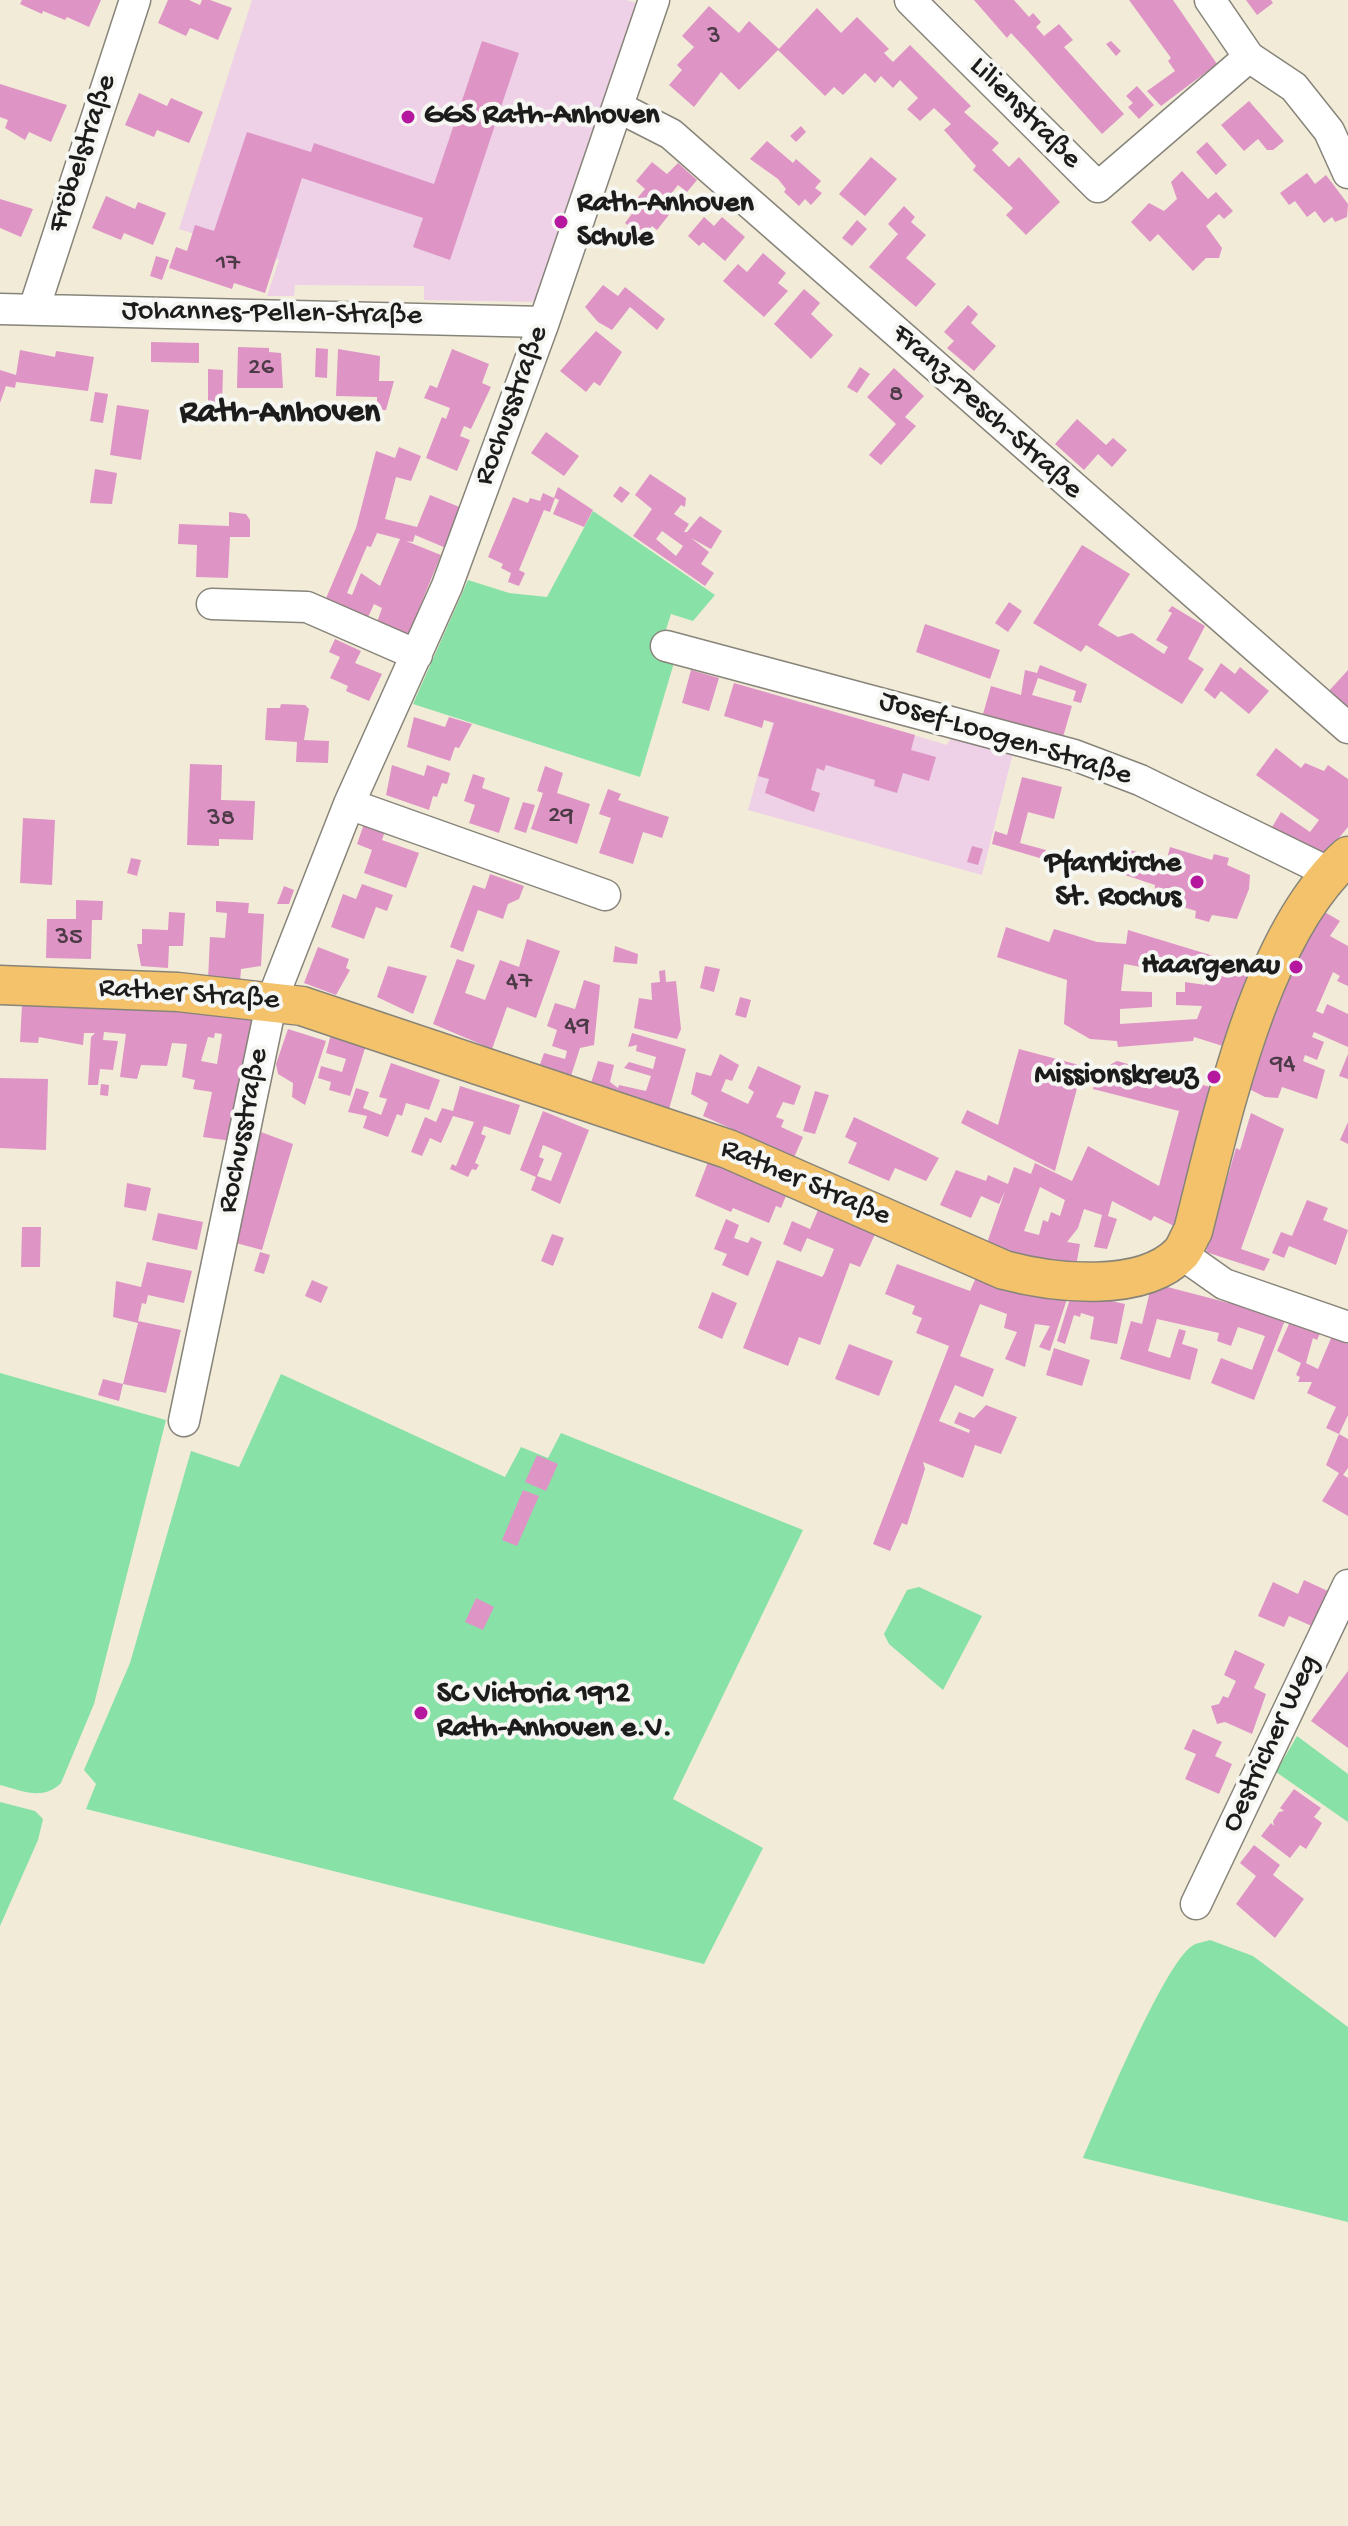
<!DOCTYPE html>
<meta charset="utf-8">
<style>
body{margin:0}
canvas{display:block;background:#f2ebd8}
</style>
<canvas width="1348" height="2526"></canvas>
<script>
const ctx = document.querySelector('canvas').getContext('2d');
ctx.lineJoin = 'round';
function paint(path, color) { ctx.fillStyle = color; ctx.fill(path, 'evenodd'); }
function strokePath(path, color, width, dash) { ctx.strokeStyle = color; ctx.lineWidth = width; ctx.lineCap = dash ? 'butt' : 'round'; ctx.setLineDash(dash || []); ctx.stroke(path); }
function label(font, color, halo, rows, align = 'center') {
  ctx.font = font + ' "Gochi Hand",sans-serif'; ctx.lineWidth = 8; ctx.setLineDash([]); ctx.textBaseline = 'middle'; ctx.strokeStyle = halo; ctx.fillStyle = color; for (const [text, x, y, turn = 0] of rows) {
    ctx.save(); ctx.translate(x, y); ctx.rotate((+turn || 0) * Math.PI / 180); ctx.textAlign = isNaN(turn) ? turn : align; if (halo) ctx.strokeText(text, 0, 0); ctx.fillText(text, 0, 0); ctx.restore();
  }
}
paint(new Path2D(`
 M252,0H626L640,4L539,302L424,300V286L295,285L294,296H267L279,260L179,229Z
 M805,703L947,745L951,738L1013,753L982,875L748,810L773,722Z`), '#eed0e7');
paint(new Path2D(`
 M593,511L715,595L693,621L671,614L659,651L676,656L640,777L413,704L468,580L509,593L547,597Z
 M0,1373L166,1420L94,1704L61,1783C43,1801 23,1791 0,1785Z
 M281,1374L505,1477L521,1447L548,1458L561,1433L803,1530L673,1799L763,1848L704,1964L86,1809L96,1784L84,1770L130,1663L191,1451L239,1467Z
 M919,1587L982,1616L943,1690L889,1644L884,1634L907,1590Z
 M1297,1736L1348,1774V1822L1276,1772Z
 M0,1802L35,1811L43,1819L38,1840L0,1926Z
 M1210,1940L1253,1956L1348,2027V2222L1083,2158C1100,2119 1164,1964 1192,1946C1196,1943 1204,1942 1210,1940Z`), '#88e1a6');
paint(new Path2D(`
 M22,0H101L89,27L67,17L65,20L43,11L42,14L20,4Z
 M168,0H189L200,5L202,0H210L232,8L218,40L190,28L186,36L158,23Z
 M974,0H1014L1029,17L1033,13L1041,22L1036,27L1044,36L1059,24L1073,40L1064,47L1124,114L1102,134L1028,51L1011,33L1007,38Z
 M1129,0H1173L1217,64L1161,106L1147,91L1175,71L1168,61L1171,58Z
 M1246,0H1271L1273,3L1257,15Z
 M709,6L739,33L749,21L779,49L817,8L841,33L857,17L889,49L884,53L893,62L910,45L971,106L964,112L999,143L992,150L1009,167L1019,157L1060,202L1026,235L1006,215L1013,208L973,170L976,166L944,130L951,124L934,108L920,121L907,109L918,98L900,80L893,88L881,76L875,83L865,73L843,95L834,87L825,96L778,50L739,90L721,72L694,107L669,85L682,70L677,65L694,47L682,36Z
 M482,41L519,53L450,260L413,247L423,218L302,178L265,293L234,283L232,289L169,268L176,247L187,251L195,225L214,231L247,132L311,152L314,143L434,184Z
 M1111,41L1121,51L1116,56L1106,44Z
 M0,84L67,105L51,142L29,132L25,140L5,128L8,120L0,117Z
 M1137,86L1154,105L1139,119L1128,107L1133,103L1126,96Z
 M139,93L167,106L171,98L203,112L189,143L157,130L154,137L125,125Z
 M1249,101L1284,141L1273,150H1267L1258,139L1244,151L1221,125Z
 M801,126L806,132L796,142L790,136Z
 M767,141L793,163L796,159L821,181L815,188L822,193L811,205L805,199L799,206L784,192L786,189L778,179L750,159Z
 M1207,142L1227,165L1216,175L1196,152Z
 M871,157L897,179L865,216L839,194Z
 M652,162L667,174L678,163L697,180L687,192L678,185L663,204L672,211L657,230L652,226L643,238L625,223L634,211L629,208L645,189L636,181Z
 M1182,171L1208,199L1216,192L1233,211L1224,219L1219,214L1206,226L1222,248L1219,258H1206L1193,271L1158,234L1150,242L1131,222L1149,203L1164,211L1177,199L1171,182Z
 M1307,173L1315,184L1326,175L1348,204L1347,217L1335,222L1332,217L1324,223L1315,211L1307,217L1295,201L1289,205L1280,193Z
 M106,196L135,209L138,202L166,213L153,245L124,233L121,240L92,228Z
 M0,199L33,209L21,237L0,228Z
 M904,206L915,217L911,222L926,235L906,258L936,284L916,307L869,267L898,234L888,224Z
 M704,217L714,226L722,217L745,237L725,261L703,242L699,246L688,236Z
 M857,220L867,229L852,246L842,238Z
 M763,253L786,273L778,283L788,291L764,317L723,281L738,264L747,272Z
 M156,256L169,260L162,280L150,276Z
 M603,285L618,296L625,287L665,319L657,330L630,307L612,330L598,322L585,307Z
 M804,289L820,303L811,314L833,335L811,359L774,324Z
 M968,305L978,314L971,323L996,346L974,371L947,348L954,341L944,332Z
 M596,331L622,352L600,386L594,382L586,392L560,371Z
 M151,342L199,343V363L151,362Z
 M238,347L269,348V352L281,353L283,388H237Z
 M316,348L328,349L327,378L315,377Z
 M338,349L380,356L379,381H394L386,410H377V397L336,396Z
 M452,349L489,364L482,383L491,387L471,429L464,426L460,436L470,440L457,471L426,458L442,417L446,419L450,408L424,398L430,385L437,388Z
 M20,350L55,357L56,351L94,357L88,391L16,382L15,388L6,386L0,403V370L16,375Z
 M860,367L870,374L857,393L847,387Z
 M894,368L924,396L905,417L916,426L881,465L869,455L896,424L867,397Z
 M208,369L223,370L222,407H208Z
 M95,392L108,394L103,423L90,421Z
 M117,405L149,410L141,460L110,455Z
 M1077,419L1106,445L1113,438L1127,450L1112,467L1098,454L1084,470L1055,444Z
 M546,432L579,456L564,476L531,453Z
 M399,447L421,456L411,481L396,477L385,519L417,527L430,495L462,508L446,548L415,535L413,542L406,541L441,555L407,638L376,625L382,608L374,604L366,622L324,603L356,528L376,451L395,458ZM377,533L400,539L380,586L361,573L352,595L347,593L367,546L371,547Z
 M95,469L117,473L112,504L90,503Z
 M650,474L686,498L685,507L681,505L674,514L689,524L684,532H687L700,516L722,531L711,549L691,538L709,552L701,564L714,573L705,586L633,536L652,509L635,495ZM662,531L683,546L676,556L656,539Z
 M620,486L630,493L622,503L613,496Z
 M558,487L593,510L584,527L553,514L559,500L555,498L550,512L544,510L519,570L525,573L519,586L508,582L511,573L501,568L503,564L488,557L513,497L528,503L530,498L540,501L543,493L554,498Z
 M229,512L246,514L250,520V537H230L228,578L196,577L197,545L178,544L179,524L229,526Z
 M1082,545L1130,574L1098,625L1118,637L1132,633L1164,654L1168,647L1156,640L1172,613L1168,611L1172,606L1205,626L1188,659L1204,669L1182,704L1086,645L1081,652L1033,623Z
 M1009,602L1022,611L1008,632L995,623Z
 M925,624L1000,650L990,679L916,652Z
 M335,639L361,651L355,663L382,674L369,701L346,691L348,686L330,678L340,657L329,652Z
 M1221,663L1235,674L1240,667L1269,691L1249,714L1221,691L1215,699L1204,690Z
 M1040,665L1087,684L1081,703L1073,701L1076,691L1038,678L1032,695L1072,706L1063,737L983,714L991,686L1021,695L1025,670L1037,673Z
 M691,670L719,678L709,711L682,703Z
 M1348,670V707L1345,710L1327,693Z
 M734,683L915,735L911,750L936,757L929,781L903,773L897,793L874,786L875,780L826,765L824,771L817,768L811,790L820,793L814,812L765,793L769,779L758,776L774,723L764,720L762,728L724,716Z
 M281,704L305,705L309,709L304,740L329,741L328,763L296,762L297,742L265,740L267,708H280Z
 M414,717L445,727L449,717L472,724L459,748L455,747L450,761L407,747Z
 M1276,748L1301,768L1305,763L1324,771L1328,765L1348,779V827L1320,861L1271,829L1281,812L1310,832L1319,820L1256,775Z
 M190,764L222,765L221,800L255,801L253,840L219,839V846L187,845Z
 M392,765L424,776L427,765L450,773L447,784L442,783L437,797L433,796L429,810L386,795Z
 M545,766L563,773L557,793L590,804L577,844L531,829L543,793L537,791Z
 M473,774L485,778L482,788L510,798L499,833L469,823L475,805L464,801Z
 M1022,777L1062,787L1054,819L1028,812L1020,843L1046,850L1043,859L992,844L995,831L1007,835Z
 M608,789L621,794L618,800L669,817L662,838L643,832L633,864L599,853L611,818L599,814Z
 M523,802L535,805L526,833L514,829Z
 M23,818L55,820L52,885L20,883Z
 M364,824L385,831L382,840L419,853L406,888L364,873L372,850L357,844Z
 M972,846L983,849L978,865L967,862Z
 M1170,847L1212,860L1214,854L1229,858L1227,865L1250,875L1249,889L1237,919L1212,915L1209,922L1195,918L1196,911L1154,898L1155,885L1122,874L1121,857L1129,850L1167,859Z
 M131,858L141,860L137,876L127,873Z
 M490,874L524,886L519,899L508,904L503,919L478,910L463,952L450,947L473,885L485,889Z
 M362,884L393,895L387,911L376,907L364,939L331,927L343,894L356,899Z
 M284,886L294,890L289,904H277Z
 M76,900L103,901L102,920H92L91,959L46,958L47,919H76Z
 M216,901L249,903L248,913L264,914L261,966L241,969L240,982L208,980L210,937L225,938L227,913L216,912Z
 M1321,910L1340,921L1330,936L1348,946V986L1337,981L1340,976L1333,972L1316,1011L1323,1014L1327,1004L1348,1014V1047L1314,1032L1312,1037L1324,1042L1317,1060L1305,1055L1303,1061L1325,1070L1317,1099L1282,1087L1278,1098L1265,1097L1245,1087L1262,1032Z
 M169,912L185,913L183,946H169L168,968L141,966L137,944H142V929L168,930Z
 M1006,927L1049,942L1054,929L1097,942L1126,944L1128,930L1250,967L1226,1047L1194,1037L1193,1041L1118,1047L1117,1041L1090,1039L1064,1024L1067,980L997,957ZM1124,964L1171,972L1173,964L1208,975L1205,985L1185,982V992H1176V1005L1202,1006L1197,1019L1120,1024V1009L1152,1007V992L1121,991Z
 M527,939L560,951L536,1018L507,1007L492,1049L433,1024L457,959L475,965L465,993L485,1000L500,960L519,967Z
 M615,946L638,954L637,964L613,962Z
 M318,947L349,959L346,968L350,970L336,995L304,983Z
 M388,966L427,976L413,1014L377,997Z
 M705,966L720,969L714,992L700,988Z
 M665,970L666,982L676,981L681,1029L677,1039L634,1028L639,998L652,1000L651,983L660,982L659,971Z
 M584,980L600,985L594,1045L580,1048L570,1079L538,1070L544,1053L565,1059L567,1051L552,1046L557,1030L547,1026L555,1003L575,1009Z
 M740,997L751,1000L746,1018L735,1015Z
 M65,1000L256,1014L232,1141L203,1137L212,1092L193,1089L195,1080L182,1077L187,1044L172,1043L167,1066L141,1065L137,1079L120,1077L126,1034L104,1032L103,1040L118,1041L113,1070L100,1069L98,1085H88L91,1037L95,1033H84L83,1045L39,1037L38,1043L20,1042L22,1005L64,1008ZM215,1033L222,1034L217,1064L201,1061L208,1037L214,1038Z
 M288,1029L326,1041L305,1105L292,1097L293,1083L278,1074L276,1064Z
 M632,1033L686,1049L669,1109L590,1086L598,1061L614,1065L610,1082L618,1088L619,1085L646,1091L651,1076L624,1068L629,1062L653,1069L656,1057L636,1051L637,1045L628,1047Z
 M331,1034L366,1045L350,1096L329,1090L331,1082L318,1078L321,1066L342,1072L346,1059L326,1053Z
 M1019,1049L1083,1066L1055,1171L961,1123L967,1110L998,1125Z
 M720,1054L739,1065L732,1081L726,1079L721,1091L748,1104L754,1092L748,1088L758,1066L801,1086L794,1105L783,1102L776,1117L784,1120L781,1127L803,1137L792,1162L748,1136L703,1116L708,1103L691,1094L696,1072L711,1076Z
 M1348,1054V1079L1339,1076Z
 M1117,1061L1214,1088L1176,1227L1154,1216L1151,1221L1112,1201L1108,1216L1117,1219L1107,1249L1094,1247L1102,1215L1084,1209L1078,1228L1067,1242L1080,1244L1075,1272L986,1246L1005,1191L999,1204L981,1196L971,1218L940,1205L956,1170L986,1181L988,1175L1008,1184L1014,1167L1031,1174L1035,1163L1072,1181L1088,1146L1159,1186L1179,1111L1093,1089L1098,1071ZM1040,1187L1065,1200L1060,1216L1051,1212L1048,1222L1043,1220L1039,1235L1024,1231Z
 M391,1063L440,1080L429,1110L406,1103L402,1116L397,1114L388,1137L363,1128L367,1116L348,1112L356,1088L369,1092L363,1108L381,1115L387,1099L379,1097Z
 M0,1078L48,1079L46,1150L0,1148Z
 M101,1084L109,1085L108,1096L100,1095Z
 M460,1086L520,1105L510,1135L484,1126L481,1134L486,1136L475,1163L479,1165L476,1170L472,1169L468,1177L450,1169L452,1164L456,1166L474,1122L453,1116L441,1143L430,1138L422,1156L411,1152L425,1117L436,1122L442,1108L453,1111Z
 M815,1091L829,1095L815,1134L803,1131Z
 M543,1111L589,1130L560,1204L531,1190L536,1177L520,1170ZM543,1145L562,1153L551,1181L537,1176L544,1159L539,1157Z
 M1251,1113L1284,1129L1241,1249L1270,1259L1264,1271L1206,1252L1236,1148L1240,1150Z
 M854,1117L939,1158L926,1181L895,1168L889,1181L848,1163L857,1143L845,1137Z
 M1348,1122V1144L1340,1140Z
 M261,1132L293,1144L262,1250L236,1243Z
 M708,1162L782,1192L786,1196L781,1208L776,1206L769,1223L733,1208L731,1212L695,1196Z
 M127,1183L151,1188L146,1211L124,1207Z
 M1307,1200L1328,1208L1323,1220L1348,1230L1336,1265L1289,1246L1284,1258L1272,1253L1281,1232L1292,1236Z
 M818,1210L876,1232L860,1267L850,1263L820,1345L799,1337L788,1366L743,1348L777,1260L822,1277L824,1274L834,1249L807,1238L801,1252L783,1244L792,1221L810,1229Z
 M158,1213L203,1222L197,1250L152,1240Z
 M726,1219L739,1225L734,1238L748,1243L751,1237L762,1242L748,1276L722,1265L727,1254L714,1249Z
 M22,1227H41L40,1267H21Z
 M552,1234L564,1238L553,1266L541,1261Z
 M260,1252L270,1255L264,1274L254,1271Z
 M147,1262L192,1271L184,1303L148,1295L146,1304L142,1303L138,1321L181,1330L166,1393L123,1384L119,1401L98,1395L103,1379L123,1384L138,1323L113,1317L116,1281L141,1287Z
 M897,1264L970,1291L978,1273L1067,1299L1050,1351L1039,1347L1050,1326L1035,1324L1025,1367L1005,1359L1017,1332L1004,1328L1007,1314L980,1304L960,1356L994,1369L983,1397L955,1385L939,1421L969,1433L970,1430L954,1423L959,1412L974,1418L986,1405L1017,1417L1001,1454L975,1445L963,1478L923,1462L925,1469L907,1525L902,1523L890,1551L873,1544L949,1346L916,1333L922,1318L912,1314L915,1306L885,1294Z
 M312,1280L328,1287L321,1303L305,1296Z
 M1152,1283L1229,1303L1231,1297L1287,1315L1254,1400L1211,1383L1221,1358L1252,1370L1265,1336L1238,1327L1231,1346L1217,1341L1219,1333L1157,1319L1148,1351L1170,1358L1179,1329L1186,1331L1182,1344L1198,1349L1190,1380L1120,1359L1131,1321L1142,1324Z
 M712,1292L737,1303L722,1339L698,1328Z
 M1072,1292L1125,1304L1117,1344L1090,1339L1094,1317L1081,1313L1080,1317L1074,1315L1065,1344L1057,1341Z
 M1292,1317L1321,1331L1317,1340L1313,1338L1306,1363L1318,1369L1332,1336L1348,1344V1415L1339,1434L1326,1428L1336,1407L1307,1393L1312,1382H1298L1300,1377L1296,1375L1301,1363L1277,1351Z
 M849,1344L893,1361L879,1396L835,1379Z
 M1054,1348L1090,1360L1082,1386L1046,1375Z
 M1339,1434L1348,1439V1468L1343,1475L1348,1478V1516L1322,1501L1339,1473L1326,1465Z
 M537,1455L558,1464L546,1491L525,1482Z
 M523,1490L539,1496L517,1546L502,1540Z
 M1304,1580L1330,1592L1314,1627L1289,1616L1284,1627L1258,1616L1273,1582L1298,1594Z
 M476,1598L494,1607L483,1630L465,1622Z
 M1235,1650L1265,1664L1254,1688L1266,1694L1252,1734L1225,1722L1217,1724L1211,1706L1219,1704L1223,1696L1228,1698L1236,1681L1224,1675Z
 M1348,1671V1748L1311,1721Z
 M1193,1729L1222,1742L1215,1756L1232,1764L1219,1794L1185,1779L1196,1754L1184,1749Z
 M1294,1789L1321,1808L1314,1817L1322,1823L1306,1849L1300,1845L1290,1858L1261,1836L1271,1823L1274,1826L1273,1821L1279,1812L1284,1811L1280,1808Z
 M1254,1845L1280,1865L1273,1875L1304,1899L1275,1938L1236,1904L1256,1876L1240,1863Z`), '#de95c6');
const minor = new Path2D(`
 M910,0L1098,187L1249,57
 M1210,0L1249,57L1294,87L1329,131L1348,173
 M618,107L671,134L1348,728
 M0,309L544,322
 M34,309L135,0
 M212,604L307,607L417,655
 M666,646L1074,755L1140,780L1330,873
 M349,804L605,895
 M1180,1253L1224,1284L1348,1327
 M184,1421L272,1000L349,804L447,586L544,322L654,0
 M1196,1904L1348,1585`);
const major = new Path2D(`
 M0,985L178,992L302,1006L728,1149L1004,1270C1053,1283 1142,1294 1181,1253C1186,1247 1189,1237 1193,1231C1222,1118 1259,935 1348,856`);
strokePath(minor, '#87847a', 33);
strokePath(major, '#87847a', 41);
strokePath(minor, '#fff', 30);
strokePath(major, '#f3c26a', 38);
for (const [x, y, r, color] of [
 [408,117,8,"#b5179e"],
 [561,222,8,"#b5179e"],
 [1197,882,8,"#b5179e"],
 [1296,967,8,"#b5179e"],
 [1214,1077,8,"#b5179e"],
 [421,1713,8,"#b5179e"]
]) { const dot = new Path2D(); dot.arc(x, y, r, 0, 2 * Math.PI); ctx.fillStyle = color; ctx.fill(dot); strokePath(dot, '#f6f6f2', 3); }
label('26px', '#4c3a46', null, [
 ["3",714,38],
 ["17",228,265],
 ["26",261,369],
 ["8",896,396],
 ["29",561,817],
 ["38",221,820],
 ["35",69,939],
 ["47",519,983],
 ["49",577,1027],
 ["94",1283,1065]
]);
label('30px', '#1c1c1c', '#f6f6f2', [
 ["Lilienstraße",1024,114,45],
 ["Fröbelstraße",84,154,-72],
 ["Johannes-Pellen-Straße",272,315,1],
 ["Rochusstraße",513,406,-70],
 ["Franz-Pesch-Straße",986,413,42],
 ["Josef-Loogen-Straße",1005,740,17],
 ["Rather Straße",189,996,4],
 ["Rochusstraße",245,1131,-79],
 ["Rather Straße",805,1184,23],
 ["Oestricher Weg",1272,1744,-65]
]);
label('bold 30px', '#1c1c1c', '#f6f6f2', [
 ["GGS Rath-Anhoven",424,117],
 ["Rath-Anhoven",577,205],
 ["Schule",577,239],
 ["Pfarrkirche",1181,865,"right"],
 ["St. Rochus",1181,899,"right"],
 ["Haargenau",1280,967,"right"],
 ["Missionskreuz",1198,1077,"right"],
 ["SC Victoria 1912",437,1696],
 ["Rath-Anhoven e.V.",437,1730]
], 'left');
label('bold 34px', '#1c1c1c', '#f6f6f2', [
 ["Rath-Anhoven",280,415]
]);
</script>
